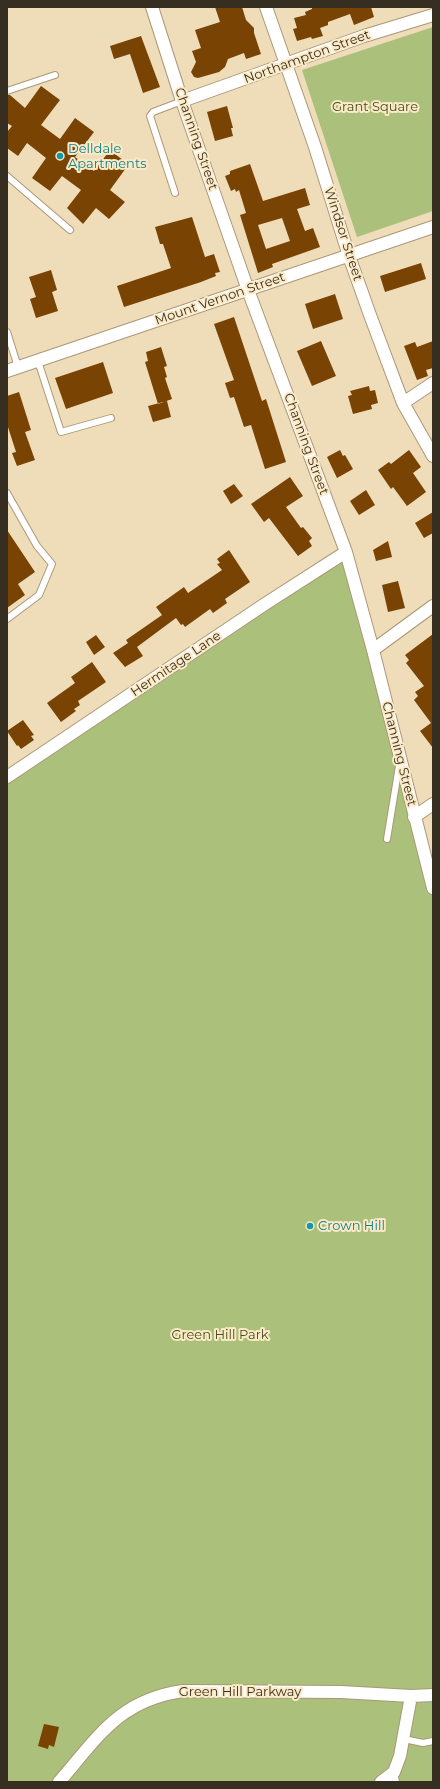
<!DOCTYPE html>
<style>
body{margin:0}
#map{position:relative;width:440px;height:1789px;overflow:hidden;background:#efdcb9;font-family:Montserrat,sans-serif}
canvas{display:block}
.frame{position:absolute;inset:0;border:8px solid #362f21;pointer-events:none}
</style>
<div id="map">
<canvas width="440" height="1789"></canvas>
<div class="frame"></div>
</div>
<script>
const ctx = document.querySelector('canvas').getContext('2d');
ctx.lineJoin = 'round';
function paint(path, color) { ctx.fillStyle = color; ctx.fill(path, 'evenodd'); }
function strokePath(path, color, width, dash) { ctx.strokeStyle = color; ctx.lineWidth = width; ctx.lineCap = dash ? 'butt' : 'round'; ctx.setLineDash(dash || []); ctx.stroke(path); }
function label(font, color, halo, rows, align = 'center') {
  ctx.font = font + ' Montserrat,sans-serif'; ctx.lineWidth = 4; ctx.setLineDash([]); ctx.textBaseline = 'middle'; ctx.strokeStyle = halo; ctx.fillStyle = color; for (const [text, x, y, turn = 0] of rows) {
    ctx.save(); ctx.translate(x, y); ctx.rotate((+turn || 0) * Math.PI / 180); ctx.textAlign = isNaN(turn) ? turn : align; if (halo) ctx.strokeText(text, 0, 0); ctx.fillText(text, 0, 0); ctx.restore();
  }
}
paint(new Path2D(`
 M433,27V211L357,237L302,70Z
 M346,552L433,888V1782H7V777Z`), '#abc07a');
paint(new Path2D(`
 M215,7H242L246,20L254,28V33L261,54L246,59L244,53L228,59L225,67L219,72L198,78L194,77L191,72L196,62L192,51L201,48L195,30L220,22Z
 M312,7H371L374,17L354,25L350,14L328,22V25L320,28L323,36L312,39L311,37L297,41L293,29L297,28L294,18L306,15L305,12L312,9Z
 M141,36L160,87L143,93L130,54L114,59L110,46Z
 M41,86L60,100L41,125L60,139L75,118L94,132L75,157L94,171L107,154L111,151L127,163L126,168L110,190L125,202L109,219L96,208L83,224L67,208L81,190L62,176L50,191L32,178L46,158L27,143L18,156L7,148V132L12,126L7,123V95H10L25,108Z
 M227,106L233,128H231L233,136L215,141L207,112Z
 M250,164L263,201L305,188L310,205L297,209L305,231L313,228L320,247L272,264L273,267L258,273L240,215L246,213L239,190L236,192L235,189L231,191L225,176L230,174V171ZM282,218L290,241L266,249L258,225Z
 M192,217L205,257L214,254L220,272L215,273L216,276L201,282L124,307L117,286L171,268L163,244H160L155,227Z
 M421,263L426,279L385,292L380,276Z
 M51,270L57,290L52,292L58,311L36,318L30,299L36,297L29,277Z
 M335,294L343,319L313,329L305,304Z
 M234,317L262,401L266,399L286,462L265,469L251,425L244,427L234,397L230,398L225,383L234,380L214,324Z
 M321,341L336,376L312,386L297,351Z
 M433,341V368L426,370L428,376L417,380L404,346L415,342L417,347Z
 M161,347L167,366L164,367L167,377L165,378L172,399L158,404L145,362L148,361L146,352Z
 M103,362L113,393L66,409L55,378Z
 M369,386L370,391L375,390L378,403L371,405L372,409L353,414L348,396L352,395L350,391Z
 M19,392L31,430L25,432L35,460L17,466L12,453L16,452L7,424V396Z
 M167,401L171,417L153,422L148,406Z
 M340,450L343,456L345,455L353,469L337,478L327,457Z
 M409,450L421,467L413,473L426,492L407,506L393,487L391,489L378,470L389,462L391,464Z
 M290,477L303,496L286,507L301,528L303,527L312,538L309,541L312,546L298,556L269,518L264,522L251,504Z
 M234,484L243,496L231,504L223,491Z
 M366,490L375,505L359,515L350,501Z
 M433,512V533L424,538L415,523Z
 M7,530L35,572L18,584L25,595L7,608Z
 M388,541L392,557L376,561L373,550Z
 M229,550L250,582L225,599L227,603L213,613L210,609L185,627L183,624L181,625L176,618L137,647L143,656L125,667L113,653L128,643L126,640L162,615L156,607L184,587L188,593L222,570L217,564L220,563L217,559Z
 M398,581L405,608L388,612L382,585Z
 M433,634V748L420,731L431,723L414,700L418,696L415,692L424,686L406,663L409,660L405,655Z
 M96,635L105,647L94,655L86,642Z
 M92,662L106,682L78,701L80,705L74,709L76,711L61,722L47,703L75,683L71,677Z
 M23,720L34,735L31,736L34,740L21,749L18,745L17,746L7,731Z
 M44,1724L59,1727L54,1747L49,1745L48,1749L38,1746Z`), '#794303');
const lane = new Path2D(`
 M7,91L55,75
 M7,176L70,230
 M175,193L150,116L153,112L182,101
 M7,332L18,367
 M38,361L61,432L111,418
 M7,493L37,546L52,564L39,595L7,619
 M387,839L399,766
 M404,1739L423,1743L433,1741
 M394,1772L396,1782`);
const street = new Path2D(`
 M152,7L182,101L248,290L346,552L373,650L433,888
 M266,7L315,147L349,256L370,315L403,403L433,456
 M182,101L364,36L433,15
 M7,371L433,227
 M403,403L433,383
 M373,650L433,606
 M7,777L265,604L346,552
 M414,817L433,804
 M59,1782C98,1737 119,1700 183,1691L341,1692L411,1696L433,1695
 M381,1782L394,1772L400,1756L411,1696`);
strokePath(lane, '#aa9877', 8);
strokePath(street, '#aa9877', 14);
strokePath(lane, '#fff', 6);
strokePath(street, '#fff', 12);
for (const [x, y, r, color] of [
 [60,156,4,"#0f9aa8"],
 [310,1226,4,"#0f9aa8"]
]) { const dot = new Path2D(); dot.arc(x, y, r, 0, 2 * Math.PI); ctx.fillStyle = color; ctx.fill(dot); strokePath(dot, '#fce9c6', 1.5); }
label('13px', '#362f21', '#fce9c6', [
 ["Northampton Street",307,57,-20],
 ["Channing Street",196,139,71],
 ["Windsor Street",343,234,72],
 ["Mount Vernon Street",220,299,-19],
 ["Channing Street",306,444,70],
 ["Hermitage Lane",176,664,-34],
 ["Channing Street",399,754,76],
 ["Green Hill Parkway",240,1692]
]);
label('13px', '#42501b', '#fce9c6', [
 ["Grant Square",375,107],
 ["Green Hill Park",220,1335]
]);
label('13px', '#0d838f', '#fce9c6', [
 ["Delldale",68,149],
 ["Apartments",68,164],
 ["Crown Hill",318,1226]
], 'left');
</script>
